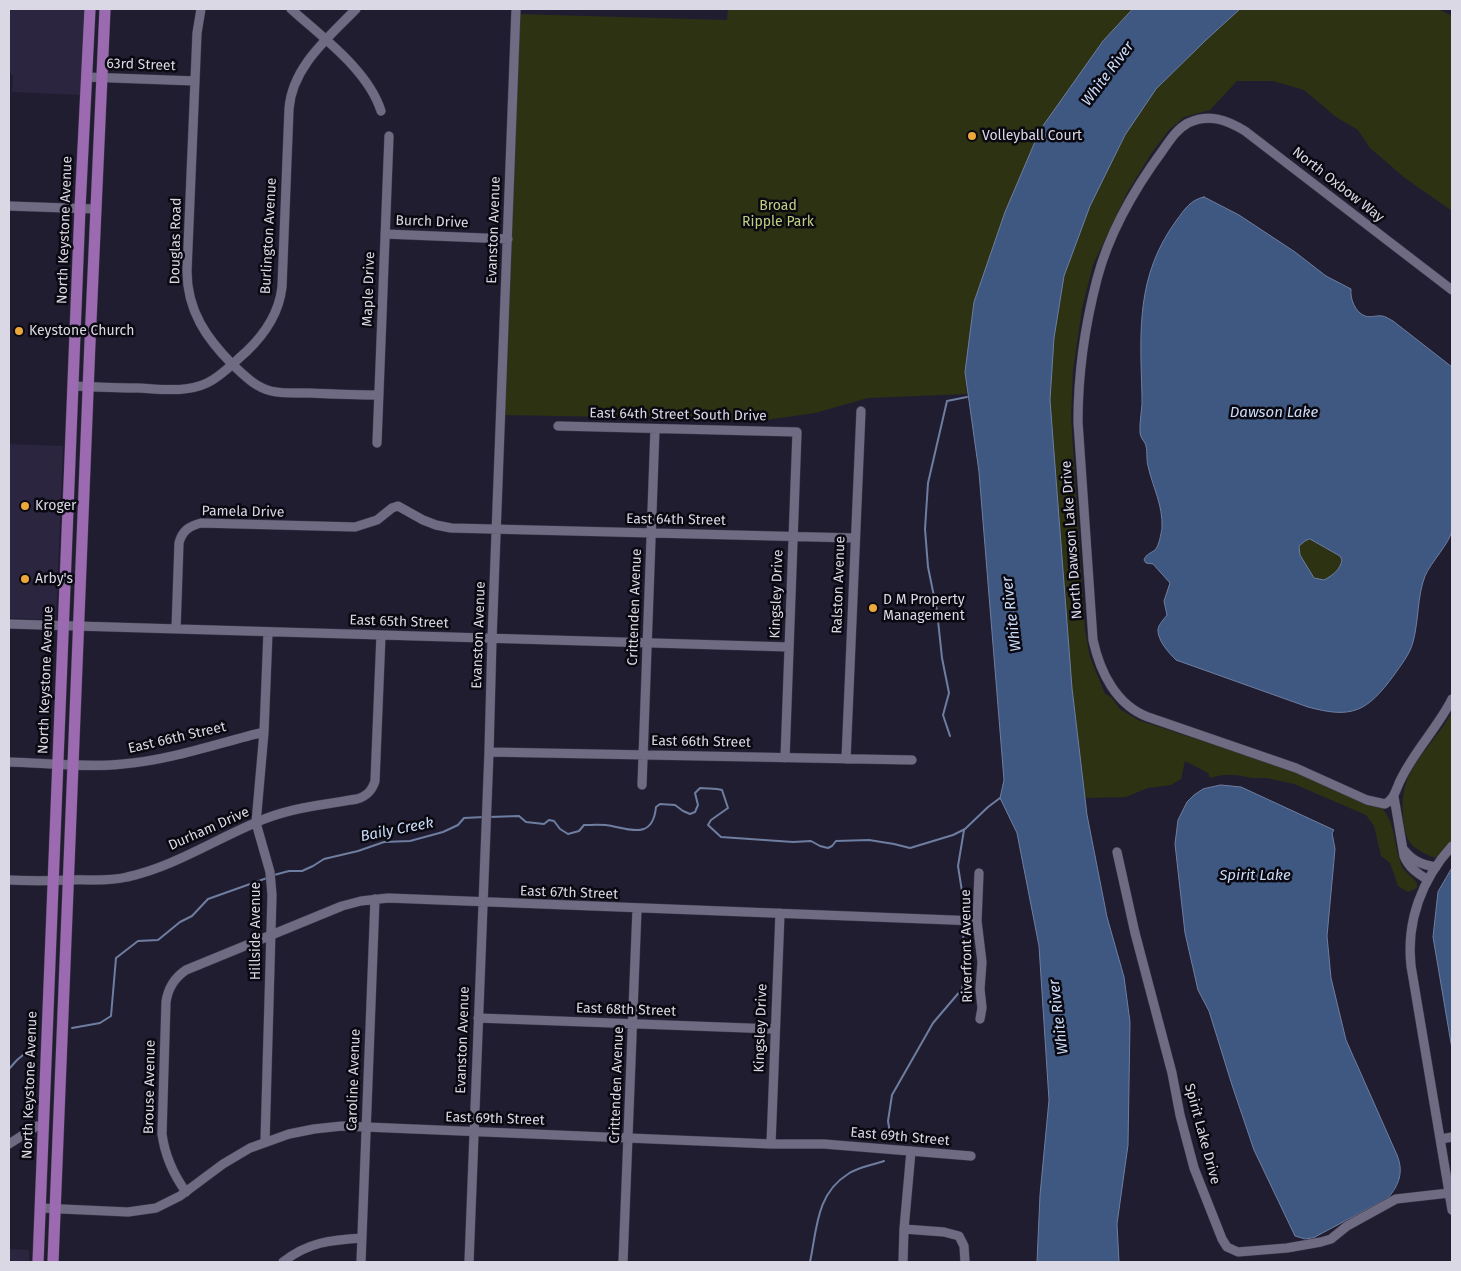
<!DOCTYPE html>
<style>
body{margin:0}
#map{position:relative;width:1461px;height:1271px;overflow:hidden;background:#211d31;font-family:"Fira Sans",sans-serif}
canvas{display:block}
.frame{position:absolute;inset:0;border:10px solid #dad8e5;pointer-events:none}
</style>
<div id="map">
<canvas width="1461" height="1271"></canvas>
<div class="frame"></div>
</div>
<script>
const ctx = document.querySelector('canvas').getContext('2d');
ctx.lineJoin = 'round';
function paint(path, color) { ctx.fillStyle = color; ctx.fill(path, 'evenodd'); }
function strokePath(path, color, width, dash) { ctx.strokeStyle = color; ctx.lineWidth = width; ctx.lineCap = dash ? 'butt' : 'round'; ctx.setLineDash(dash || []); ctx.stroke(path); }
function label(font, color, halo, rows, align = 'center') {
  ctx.font = font + ' "Fira Sans",sans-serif'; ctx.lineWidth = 5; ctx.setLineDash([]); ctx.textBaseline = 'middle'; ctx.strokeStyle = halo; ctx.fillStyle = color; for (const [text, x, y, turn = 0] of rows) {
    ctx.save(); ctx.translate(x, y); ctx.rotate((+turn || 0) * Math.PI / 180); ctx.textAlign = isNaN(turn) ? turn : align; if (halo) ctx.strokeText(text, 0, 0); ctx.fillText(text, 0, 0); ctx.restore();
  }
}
paint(new Path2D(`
 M9,9H87L81,95L12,92L13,76L9,71Z
 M9,444L63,446L56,620L9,618Z
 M9,1249L29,1250V1262H9Z`), '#2b2540');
paint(new Path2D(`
 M728,9H1133L1103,41L1040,130L1005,212L974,302L965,372L967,394L868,398L815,413L752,422L673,418L501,415L516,14L727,20Z
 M1240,9H1438L1452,16V211L1405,178L1370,148L1358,130L1336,117L1304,90L1273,81H1237L1210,110L1184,117L1169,130L1151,154L1127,193L1093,265L1082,309L1073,371L1071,416L1085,630L1090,657L1105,694L1111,697L1120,709L1138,720L1285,768L1382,808C1397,825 1393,848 1403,868C1407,874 1413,877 1417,883V888L1408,892L1398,886L1390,863L1381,856L1374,826L1366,815L1294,784L1267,778H1252L1236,775H1223L1210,778L1208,773L1185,761L1181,779L1171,785L1148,788L1126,797L1085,798L1072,688L1050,400L1054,338L1064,276L1090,206L1125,135L1156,89L1206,40Z
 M1310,539L1340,556L1342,560C1340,570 1333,575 1324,580L1313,578L1300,555L1299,546L1305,541Z
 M1452,712V841L1435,858C1411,848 1405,843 1403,816C1398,768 1431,750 1452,712Z`), '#2c3212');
const water = new Path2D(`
 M1133,9H1240L1206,40L1156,89L1125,135L1090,206L1064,276L1054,338L1050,400L1072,688L1087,815L1107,917L1124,977L1130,1022L1128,1145L1117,1224L1119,1262H1037L1040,1195L1049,1100L1039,946L1017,833L1000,798L1004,780L979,472L965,372L974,302L1005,212L1040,130L1103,41Z
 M1204,197L1239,215L1295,252L1326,276L1351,289C1350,299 1355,312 1365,316C1371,318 1376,315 1382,316C1385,316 1389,319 1393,321L1452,367C1452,405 1452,443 1452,481C1452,497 1455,515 1452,530C1450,543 1431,562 1425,576C1417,597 1419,620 1413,642C1410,654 1401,665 1394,675C1367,712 1352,719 1308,707L1176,660C1169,653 1157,640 1158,629C1159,624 1164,619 1167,615L1164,601L1170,583L1153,564L1146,563L1144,560C1146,554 1151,553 1155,550C1159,546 1161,534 1162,528C1163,505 1153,488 1148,466C1146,459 1148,450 1145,443C1143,440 1141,438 1140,433C1139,421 1143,408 1142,395C1140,331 1136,276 1176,221C1185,209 1190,200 1204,197ZM1310,539L1340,556L1342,560C1340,570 1333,575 1324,580L1314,578L1300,555L1299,546L1305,541Z
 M1221,785L1241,787L1334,830L1332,833L1335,849L1327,936L1331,978L1346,1040L1397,1155C1404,1172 1399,1185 1388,1198L1313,1238L1305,1239L1295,1236L1254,1150L1232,1085L1209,1011L1198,990L1185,933L1175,844L1178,820L1187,802L1194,795L1203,789Z
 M1452,868V1049L1433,937L1438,892Z`);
paint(water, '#3f5882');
strokePath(water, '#6e7ea0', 1);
strokePath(new Path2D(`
 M950,736L943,715L949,693L942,658L937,611L928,567L925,529L928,483L947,401L967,397
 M489,817L519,816L526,822L544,824L549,820L554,821L560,829L568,834L579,831L584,825C593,825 603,824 612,826C635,831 653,837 656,807L660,804L675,805L683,811L690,814L695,812L698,805L695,793L700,788C708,789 715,788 722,790L728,808L711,820L708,825L721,837L793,842L811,841L820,846L828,848L832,846L836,841L869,840L894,844L910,848L953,835L965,829L988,807L1000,798
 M964,830L958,866L966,917
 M274,875L289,871H302L313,866L324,859L358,851L384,842L410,841L443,832L458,825L464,818L484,817
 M72,1028L100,1023L111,1016L116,958L138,941L158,940L180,922L192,916L208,899L267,878
 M9,1069L17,1060L35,1045
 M891,1139L888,1121L892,1095L933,1023L962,989L966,968L962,947L965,924
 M810,1262C817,1229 816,1194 848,1174C858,1167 873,1165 884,1161`), '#6e7ea0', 2);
const minor = new Path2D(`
 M201,9L197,33L187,271C187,311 207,339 233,365C245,376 255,387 271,391C283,394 297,393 309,393C332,394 355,395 379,395
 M291,9C322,37 368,70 381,111
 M86,77L195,81
 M9,206L95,209
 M385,234L508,239
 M1452,290L1245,131C1227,120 1209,113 1188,123C1177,129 1170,140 1163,150C1135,188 1109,233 1097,279C1085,325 1078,374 1078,422L1093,640C1100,672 1116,705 1148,717L1296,768L1367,800L1385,804C1395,799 1396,788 1401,779C1415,750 1438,727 1452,699
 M73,386C95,387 117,388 138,388C161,389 186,393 207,383C222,376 233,363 246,352C265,334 279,314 282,287L289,109C292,67 328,38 356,9
 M558,426L797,432L785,758
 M377,443L389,136
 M9,624L789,647
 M176,629L179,543C182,531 189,526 201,523L355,527L377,520L392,508L398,506L423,520L436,525L451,528L855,538
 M489,752L912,760
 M846,759L861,411
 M9,762C45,763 87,768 123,764C171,760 218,743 264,732
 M642,785L655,429
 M1394,797L1404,856C1409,868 1417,873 1428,880
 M1452,846C1422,879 1406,921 1411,966L1452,1210
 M1404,850C1413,861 1422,865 1436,867
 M1117,852L1135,933L1172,1073L1180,1115L1194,1168L1222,1239L1227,1247L1238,1252L1287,1248L1321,1242L1331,1239L1347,1226L1396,1199L1449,1193
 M979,873L977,921L982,962L980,989L982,1008L980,1019
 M9,880C29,881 49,881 70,880C89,879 108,882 127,877C177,866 220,836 267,818C296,807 328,804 357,799C367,796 372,791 375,781L381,635
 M478,1018L774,1029
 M1441,1139L1452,1137
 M265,1142L272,895L270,872L256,823L264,732L268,632
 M9,1144L37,1126
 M771,1144L780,913
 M186,1192C173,1174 165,1156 162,1134L166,1002C168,988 174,978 186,970L342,906L361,901L388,898L977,921
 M40,1208L128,1212L156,1208L180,1196L223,1164L250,1148L289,1134L314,1129L342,1126L771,1144H824L971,1156
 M904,1229L944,1232L959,1236L964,1246L965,1262
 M283,1262C308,1242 331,1240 362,1238
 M361,1262L375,899
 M469,1262L489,752L492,639L516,9
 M623,1262L637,909
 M903,1262L904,1229L911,1151`);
const major = new Path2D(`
 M38,1262L80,208L90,9
 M53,1262L90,342L105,9`);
strokePath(minor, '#3d3949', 10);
strokePath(major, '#3d3949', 12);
strokePath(minor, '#6f6b83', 9);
strokePath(major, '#9c6ab1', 11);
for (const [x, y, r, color] of [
 [972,136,5,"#eca93a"],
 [19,331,5,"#eca93a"],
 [25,506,5,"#eca93a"],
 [25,579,5,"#eca93a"],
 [873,608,5,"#eca93a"]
]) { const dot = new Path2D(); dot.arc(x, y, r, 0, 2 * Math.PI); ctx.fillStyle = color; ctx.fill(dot); strokePath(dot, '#0a0911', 2); }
label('14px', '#dad8e5', '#0a0911', [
 ["63rd Street",141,65,2],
 ["North Oxbow Way",1338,185,38],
 ["Burch Drive",432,222,2],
 ["North Keystone Avenue",65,230,-88],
 ["Evanston Avenue",494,230,-88],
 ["Burlington Avenue",269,236,-87],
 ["Douglas Road",176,241,-89],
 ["Maple Drive",369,289,-88],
 ["East 64th Street South Drive",678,415,1],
 ["Pamela Drive",243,512,1],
 ["East 64th Street",676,520,1],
 ["North Dawson Lake Drive",1072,540,-94],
 ["Ralston Avenue",839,585,-88],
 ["Kingsley Drive",777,594,-88],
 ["Crittenden Avenue",635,607,-88],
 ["East 65th Street",399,622,2],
 ["Evanston Avenue",479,635,-88],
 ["North Keystone Avenue",46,680,-88],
 ["East 66th Street",177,738,-13],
 ["East 66th Street",701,742,1],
 ["Durham Drive",209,829,-24],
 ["East 67th Street",569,893,2],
 ["Hillside Avenue",256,931,-90],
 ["Riverfront Avenue",967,946,-91],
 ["East 68th Street",626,1010,2],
 ["Kingsley Drive",761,1028,-88],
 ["Evanston Avenue",463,1040,-88],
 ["Caroline Avenue",354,1080,-88],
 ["North Keystone Avenue",30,1085,-88],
 ["Crittenden Avenue",617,1085,-88],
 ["Brouse Avenue",150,1087,-89],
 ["East 69th Street",495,1119,2],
 ["Spirit Lake Drive",1202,1134,75],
 ["East 69th Street",900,1137,5]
]);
label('14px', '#dad8e5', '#0a0911', [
 ["Volleyball Court",982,136],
 ["Keystone Church",29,331],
 ["Kroger",35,506],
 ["Arby's",35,579],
 ["D M Property",883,600],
 ["Management",883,616]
], 'left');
label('14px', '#c0d080', '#0a0911', [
 ["Broad",778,206],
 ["Ripple Park",778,222]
]);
label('italic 15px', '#cbdcf8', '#0a0911', [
 ["White River",1108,74,-53],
 ["Dawson Lake",1274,413],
 ["White River",1012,614,-97],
 ["Baily Creek",397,830,-11],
 ["Spirit Lake",1255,876],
 ["White River",1059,1017,-97]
]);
</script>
